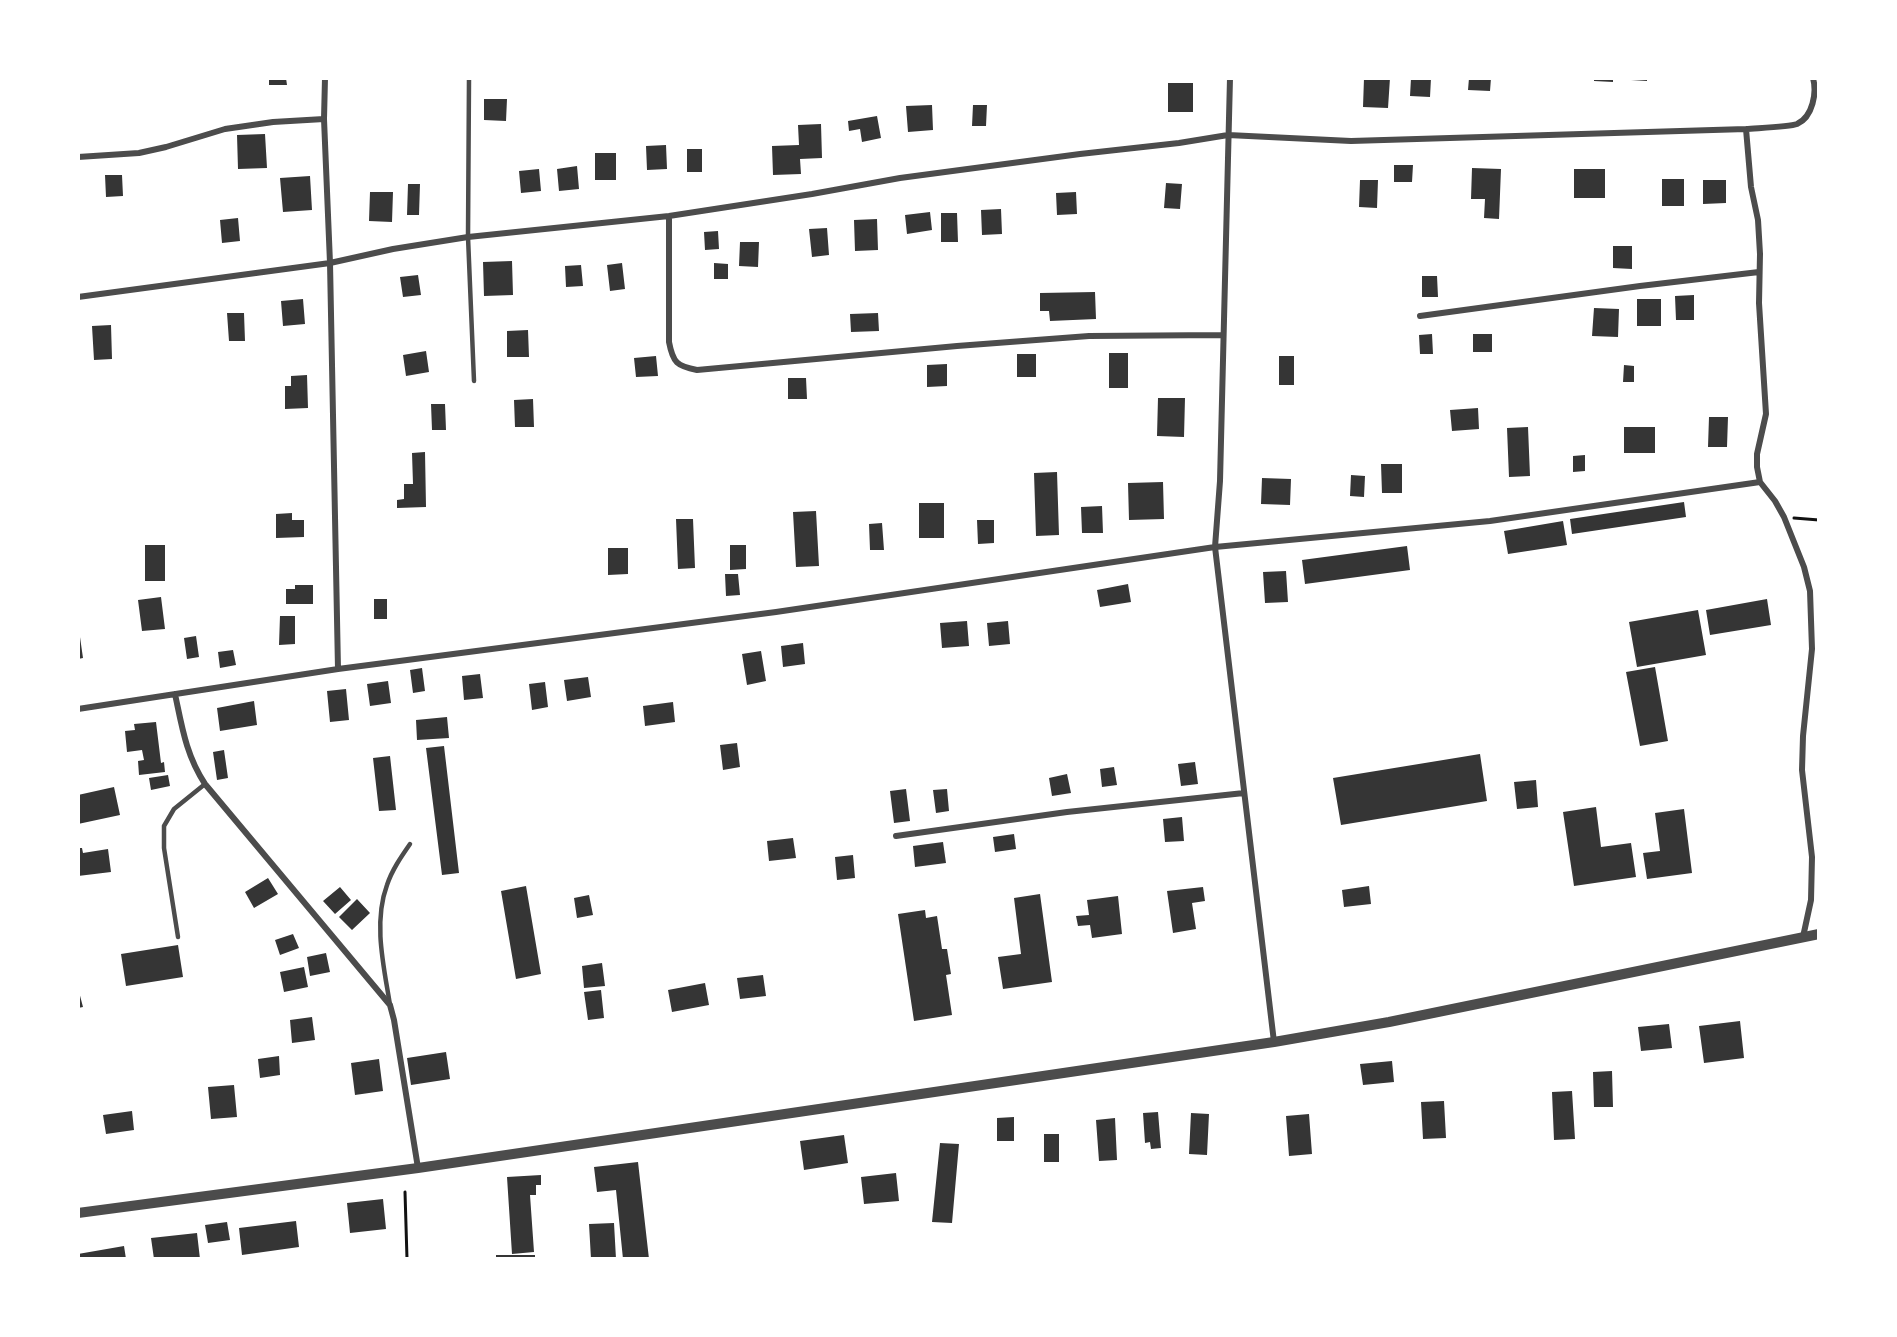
<!DOCTYPE html>
<style>
body{margin:0}
#map{position:relative;width:1897px;height:1337px;overflow:hidden;background:#fff;font-family:"Noto Serif",serif}
canvas{display:block}
.frame{position:absolute;inset:0;border:80px solid #fff;pointer-events:none}
</style>
<div id="map">
<canvas width="1897" height="1337"></canvas>
<div class="frame"></div>
</div>
<script>
const ctx = document.querySelector('canvas').getContext('2d');
ctx.lineJoin = 'round';
function paint(path, color) { ctx.fillStyle = color; ctx.fill(path, 'evenodd'); }
function strokePath(path, color, width, dash) { ctx.strokeStyle = color; ctx.lineWidth = width; ctx.lineCap = dash ? 'butt' : 'round'; ctx.setLineDash(dash || []); ctx.stroke(path); }
paint(new Path2D(`
 M269,78H286L287,85H269Z
 M1364,78H1390L1388,108L1363,107Z
 M1411,78H1431L1430,97L1410,96Z
 M1469,78H1491L1490,91L1468,90Z
 M1594,78H1613V82L1594,81Z
 M1631,78H1647V81L1631,80Z
 M1168,83H1193V112H1168Z
 M484,99H507L506,121L484,120Z
 M932,105L933,130L908,132L906,106Z
 M973,105H987L986,126H972Z
 M877,116L881,138L862,142L860,129L849,131L848,121Z
 M821,124L822,158L800,159L801,174L773,175L772,146L799,145L798,125Z
 M265,134L267,168L238,169L237,135Z
 M666,145L667,169L647,170L646,146Z
 M687,149H702V172H687Z
 M595,153H616V180H595Z
 M1394,165H1413L1412,182H1394Z
 M577,166L579,189L559,191L557,169Z
 M1472,168L1501,169L1499,219L1484,218L1485,199H1471Z
 M539,169L541,191L521,193L519,171Z
 M1574,169H1605V198H1574Z
 M105,175H122L123,196L106,197Z
 M310,176L312,210L283,212L280,178Z
 M1662,179H1684V206H1662Z
 M1360,180H1378L1377,208L1359,207Z
 M1703,180H1726V203L1703,204Z
 M1166,183L1182,184L1180,209L1164,208Z
 M408,184H420L419,215H407Z
 M370,192H393L392,222L369,221Z
 M1076,192L1077,214L1057,215L1056,193Z
 M1001,209L1002,234L982,235L981,210Z
 M930,212L932,230L907,234L905,215Z
 M941,213H957L958,242H941Z
 M238,218L240,241L222,243L220,220Z
 M877,219L878,250L855,251L854,220Z
 M827,228L829,255L812,257L809,229Z
 M718,231L719,249L705,250L704,232Z
 M740,242H759L758,267L739,266Z
 M1613,246H1632V269L1613,268Z
 M512,261L513,295L484,296L483,262Z
 M622,263L625,289L610,291L607,265Z
 M714,263L728,264V279H714Z
 M581,265L583,286L566,287L565,266Z
 M418,275L421,295L403,297L400,277Z
 M1422,276H1437L1438,297H1422Z
 M1095,292L1096,319L1050,321L1049,311H1040V293Z
 M1694,295V320H1676L1675,296Z
 M303,299L305,324L283,326L281,301Z
 M1637,299H1661V326H1637Z
 M1594,308L1619,309L1618,337L1592,336Z
 M227,313H244L245,341H229Z
 M878,313L879,331L851,332L850,314Z
 M111,325L112,359L94,360L92,326Z
 M528,330L529,357H507V331Z
 M1432,334L1433,354H1420L1419,335Z
 M1473,334H1492V352H1473Z
 M426,351L429,372L406,376L403,355Z
 M1109,353H1128V388H1109Z
 M1017,354H1036V377H1017Z
 M656,356L658,376L636,377L634,358Z
 M1279,356H1294V385H1279Z
 M947,364V386L927,387V365Z
 M1624,365L1634,366V382H1623Z
 M307,375L308,408L285,409V386H291V376Z
 M788,378H806L807,399H788Z
 M1158,398H1185L1184,437L1157,436Z
 M533,399L534,427H515L514,400Z
 M431,404H445L446,430H432Z
 M1478,408L1479,429L1452,431L1450,410Z
 M1709,417H1728L1727,447H1708Z
 M1528,427L1530,476L1509,477L1507,428Z
 M1624,427H1655V453H1624Z
 M425,452L426,507L397,508V500L404,499V484H413L412,453Z
 M1585,455V471L1573,472V456Z
 M1381,464H1402V493H1382Z
 M1057,472L1059,535L1036,536L1034,473Z
 M1351,475L1365,476L1364,497L1350,496Z
 M1262,478L1291,479L1290,505L1261,504Z
 M1163,482L1164,519L1129,520L1128,483Z
 M1684,502L1686,517L1572,534L1570,519Z
 M919,503H944V538H919Z
 M1102,506L1103,533H1082L1081,507Z
 M816,511L819,566L796,567L793,512Z
 M292,513V520H304V537L276,538V514Z
 M676,519H693L695,568L678,569Z
 M977,520H994V543L978,544Z
 M1563,521L1567,545L1508,554L1504,531Z
 M882,523L884,550H870L869,524Z
 M145,545H165V581H145Z
 M730,545H746V569L730,570Z
 M1407,546L1410,570L1305,584L1302,560Z
 M608,548H628V574L608,575Z
 M1286,571L1288,602L1265,603L1263,572Z
 M725,574H738L740,595L726,596Z
 M1128,584L1131,602L1100,607L1097,590Z
 M295,585H313V604H286V589H295Z
 M161,597L165,629L142,631L138,600Z
 M374,599H387V619H374Z
 M1767,599L1771,625L1710,635L1706,610Z
 M1698,610L1706,655L1637,667L1629,622Z
 M280,616H295V644L279,645Z
 M967,621L969,646L942,648L940,623Z
 M1008,621L1010,644L989,646L987,623Z
 M78,630H79L83,658L78,659Z
 M196,636L199,657L187,659L184,638Z
 M803,643L805,664L783,667L781,646Z
 M233,650L236,665L220,668L218,652Z
 M761,651L766,681L747,685L742,654Z
 M1655,667L1668,741L1640,746L1626,672Z
 M422,668L425,691L413,693L410,670Z
 M480,674L483,698L464,700L462,676Z
 M588,677L591,697L567,701L564,680Z
 M388,681L391,703L370,706L367,684Z
 M545,682L548,707L532,710L529,684Z
 M346,689L349,720L330,722L327,691Z
 M254,701L257,725L220,731L217,708Z
 M673,702L675,722L645,726L643,706Z
 M447,717L449,738L417,740L416,720Z
 M156,722L161,763L164,762L165,772L139,775L138,761L144,760L142,750L127,752L125,731L135,730L134,724Z
 M737,743L740,767L723,770L720,745Z
 M444,746L459,873L442,875L426,748Z
 M224,750L228,778L217,780L213,752Z
 M1480,754L1487,801L1341,825L1333,778Z
 M390,756L396,810L379,811L373,758Z
 M1195,762L1198,784L1181,786L1178,764Z
 M1114,767L1117,785L1102,787L1100,769Z
 M1067,774L1071,793L1052,796L1049,778Z
 M168,775L170,786L151,790L149,778Z
 M1536,780L1538,807L1517,809L1514,782Z
 M114,787L120,815L78,824V795Z
 M906,789L910,821L894,823L890,791Z
 M947,789L949,811L936,813L933,790Z
 M1596,807L1601,847L1631,843L1636,877L1574,886L1563,812Z
 M1684,809L1692,873L1647,879L1643,853L1660,851L1655,813Z
 M1182,817L1184,841L1165,842L1163,819Z
 M1014,834L1016,849L995,852L993,837Z
 M793,838L796,858L769,861L767,841Z
 M943,842L946,863L915,867L913,846Z
 M78,848H82L83,853L108,849L111,872L78,876Z
 M853,855L855,878L837,880L835,857Z
 M268,878L278,894L254,908L245,892Z
 M526,886L541,974L516,979L501,891Z
 M1369,886L1371,904L1344,907L1342,890Z
 M340,887L351,900L335,914L323,901Z
 M1203,887L1205,901L1192,903L1196,929L1173,933L1167,891Z
 M1040,894L1052,982L1003,989L998,957L1021,954L1014,898Z
 M589,895L593,915L577,918L574,898Z
 M1118,896L1122,934L1092,938L1090,925L1078,926L1076,916L1089,915L1087,900Z
 M357,899L370,913L352,930L339,917Z
 M925,910L926,918L937,916L942,949H947L951,974L946,975L952,1015L914,1021L898,914Z
 M293,934L299,948L280,955L275,940Z
 M178,945L183,977L126,986L121,954Z
 M326,953L330,972L310,976L307,957Z
 M602,963L605,986L584,988L582,966Z
 M304,967L308,987L284,992L280,972Z
 M763,975L766,996L740,999L737,978Z
 M705,983L709,1005L672,1012L668,990Z
 M78,988L83,1007L78,1008Z
 M601,990L604,1018L588,1020L584,992Z
 M312,1017L315,1040L292,1043L290,1020Z
 M1740,1021L1744,1058L1704,1063L1699,1026Z
 M1669,1024L1672,1048L1641,1051L1638,1027Z
 M446,1052L450,1079L411,1085L407,1058Z
 M279,1056L280,1075L260,1078L258,1059Z
 M379,1059L383,1091L355,1095L351,1063Z
 M1392,1061L1394,1082L1363,1085L1360,1064Z
 M1612,1071L1613,1107H1594L1593,1072Z
 M234,1085L237,1117L211,1119L208,1087Z
 M1572,1091L1575,1139L1554,1140L1552,1092Z
 M1444,1101L1446,1138L1423,1139L1421,1102Z
 M132,1111L134,1130L106,1134L103,1115Z
 M1158,1112L1161,1148L1151,1149L1150,1142L1145,1143L1143,1113Z
 M1191,1113L1209,1114L1207,1155L1189,1154Z
 M1309,1114L1312,1154L1289,1156L1286,1116Z
 M1014,1117V1141H997V1118Z
 M1115,1118L1117,1160L1099,1161L1096,1120Z
 M1044,1134H1059V1162H1044Z
 M844,1135L848,1163L804,1170L800,1141Z
 M940,1143L959,1144L952,1223L932,1222Z
 M638,1162L649,1259H623L616,1190L597,1192L594,1167Z
 M896,1173L899,1201L864,1204L861,1177Z
 M541,1175V1185H536V1195H530L534,1252L512,1254L507,1177Z
 M383,1199L386,1229L350,1233L347,1203Z
 M296,1221L299,1247L242,1255L239,1228Z
 M227,1222L230,1240L208,1243L205,1225Z
 M614,1223L616,1259H591L589,1224Z
 M197,1233L200,1259H154L151,1238Z
 M124,1246L126,1259H78V1254Z
 M496,1255H535V1259H496Z`), '#353535');
strokePath(new Path2D(`
 M1794,518L1819,520
 M405,1192L407,1259`), '#111', 3);
strokePath(new Path2D(`
 M469,78L468,237L474,381
 M178,937L164,848V826L174,809L205,784
 M390,1005C384,967 373,923 387,885C392,870 401,857 410,844`), '#4c4c4c', 4.5);
strokePath(new Path2D(`
 M325,78L324,119L330,263L338,669
 M1230,78L1220,481L1215,547L1274,1042
 M1746,129L1751,187L1758,220L1760,254L1759,303L1766,414L1757,454V467L1760,482L1775,501L1784,517L1804,567L1810,591L1812,649L1803,736L1802,770L1812,857L1811,900L1803,937
 M78,157L139,153L166,147L225,129L273,122L324,119
 M669,216V342C673,363 677,366 697,370L957,346L1089,336L1222,335
 M78,297L330,263L393,249L468,237L669,216L812,194L900,178L1080,154L1179,143L1228,135L1351,141L1746,129C1757,128 1789,127 1797,124C1813,117 1817,92 1813,78
 M1420,316L1640,286L1759,272
 M175,694C182,727 186,755 205,784L390,1005L394,1020L418,1168
 M78,709L338,669L776,612L1215,547L1490,521L1760,482
 M896,836L1067,812L1244,793`), '#4c4c4c', 6);
strokePath(new Path2D(`
 M78,1213L418,1168L1274,1042L1389,1022L1819,934`), '#4c4c4c', 10);
</script>
